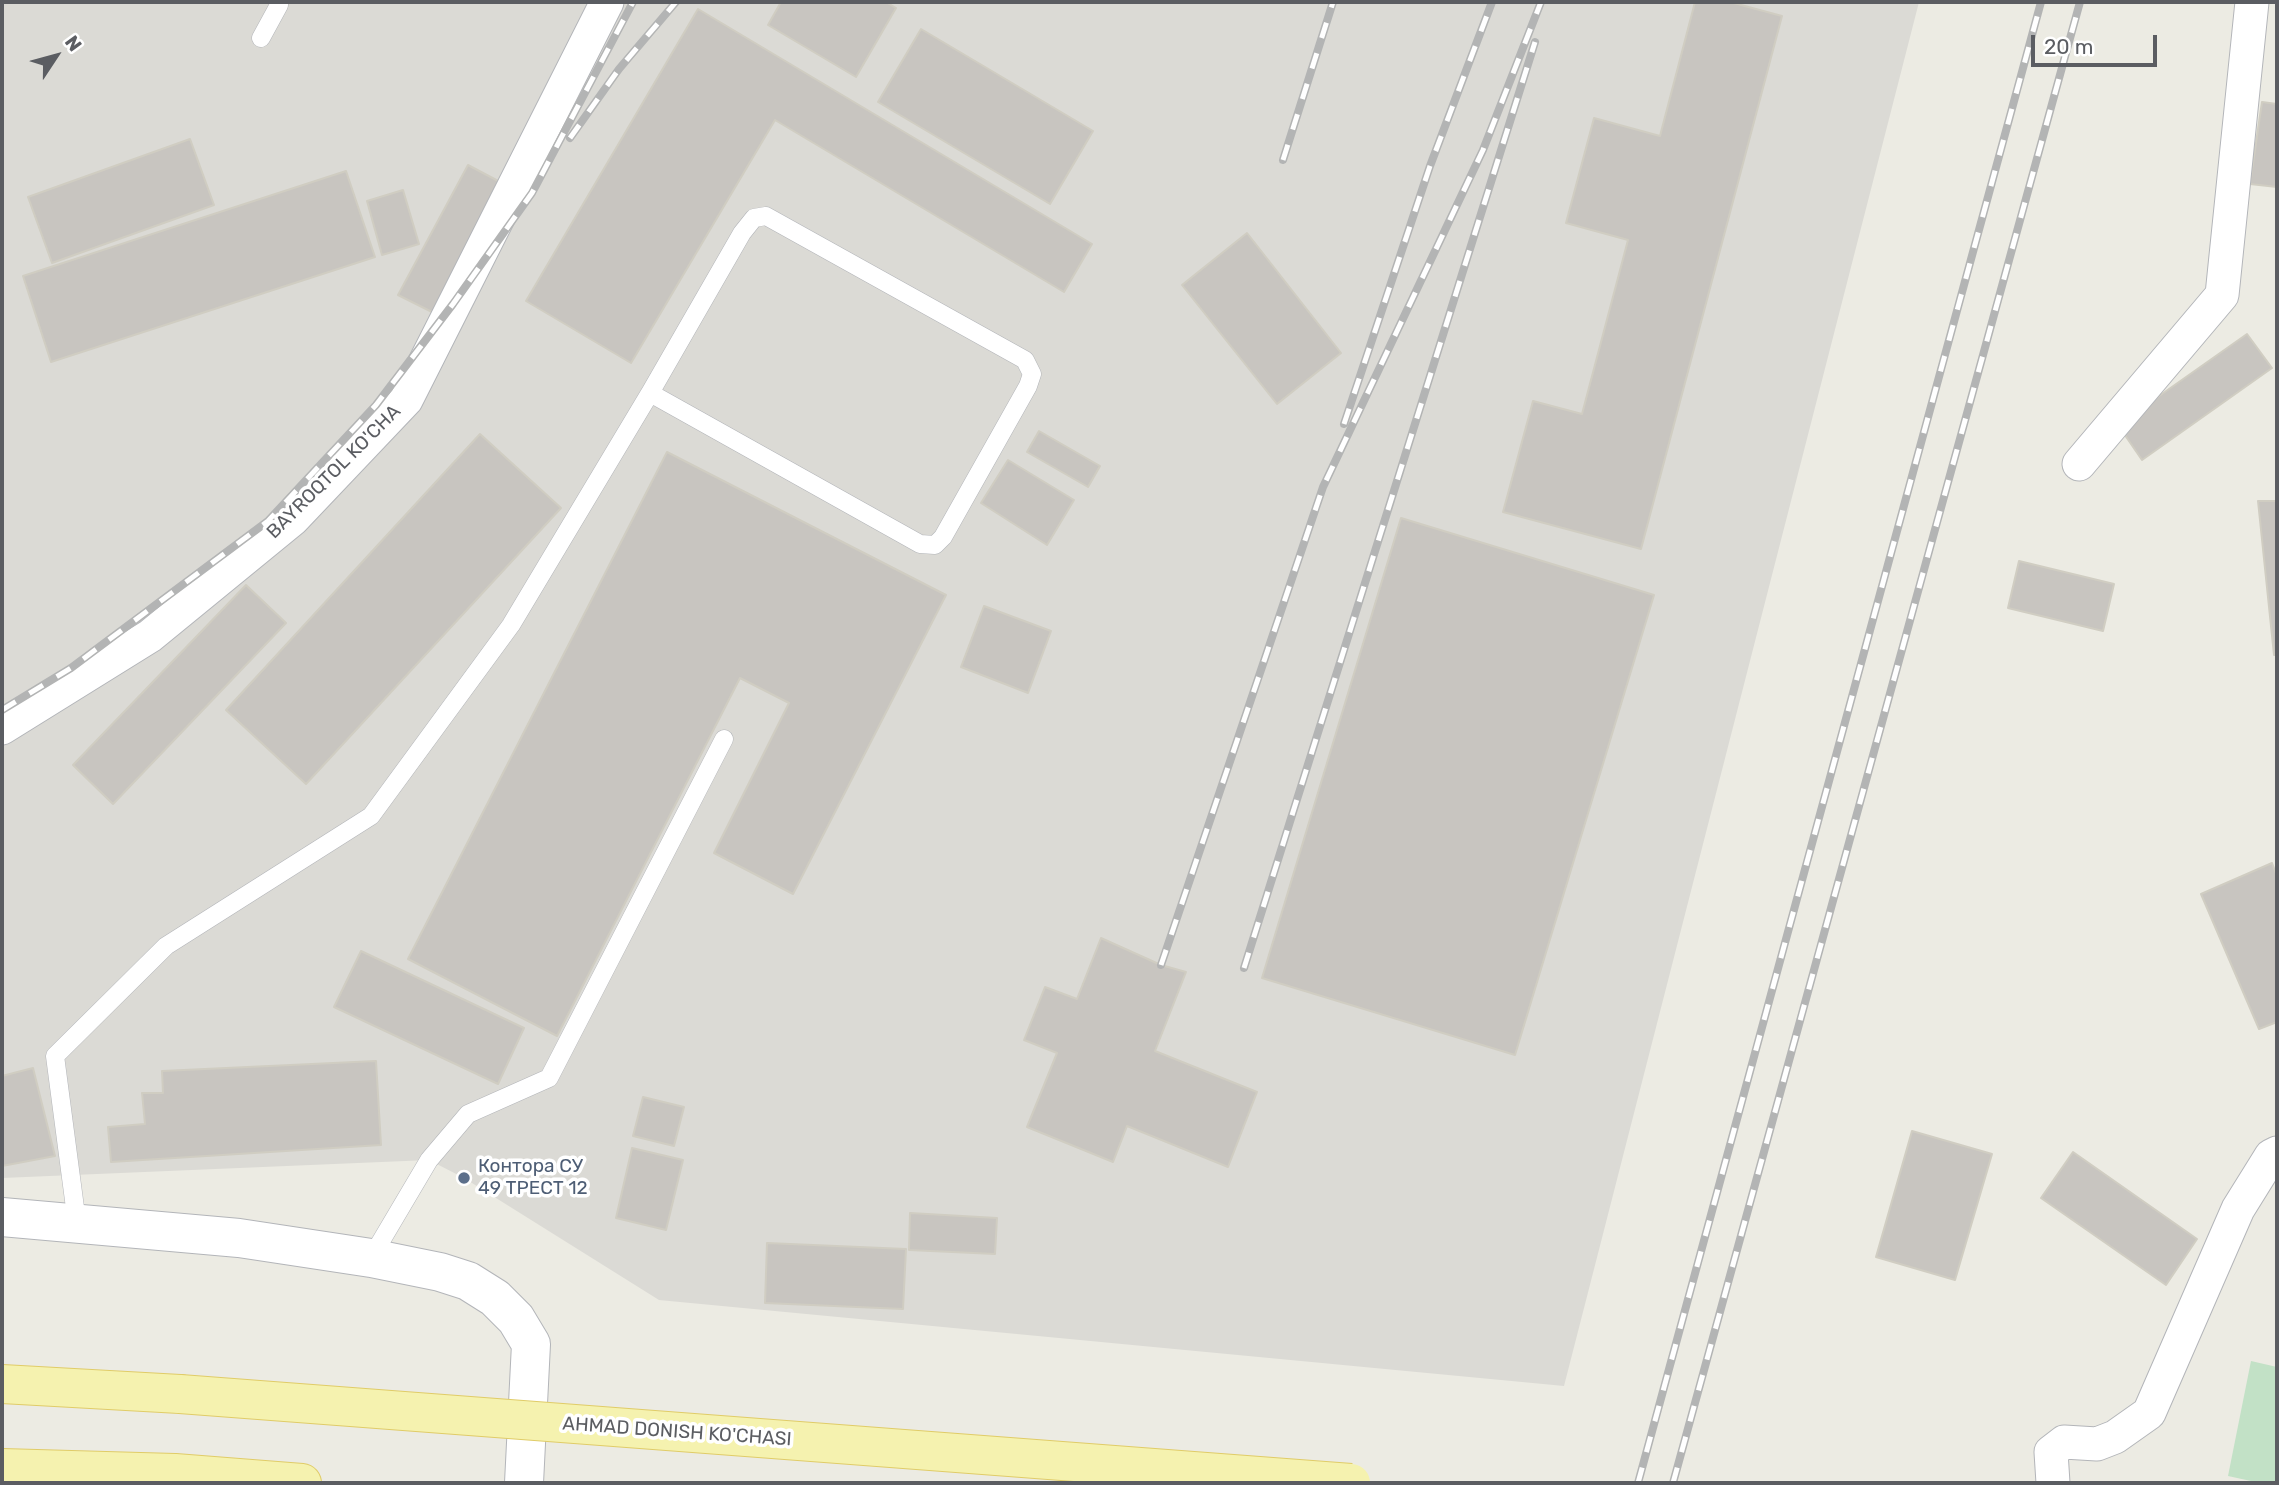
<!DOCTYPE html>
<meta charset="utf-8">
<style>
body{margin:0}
#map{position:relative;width:2279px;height:1485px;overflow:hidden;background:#ecebe3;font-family:Rubik,sans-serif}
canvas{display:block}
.frame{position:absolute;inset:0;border:4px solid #5b5d62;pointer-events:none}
.north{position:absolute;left:21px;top:21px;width:70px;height:70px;-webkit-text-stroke:5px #fff;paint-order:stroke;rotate:54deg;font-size:19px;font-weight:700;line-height:28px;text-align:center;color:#5b5d62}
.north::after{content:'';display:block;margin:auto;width:24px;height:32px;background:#5b5d62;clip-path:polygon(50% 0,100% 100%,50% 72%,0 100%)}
.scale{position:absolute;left:2031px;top:35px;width:126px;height:32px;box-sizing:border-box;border:4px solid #5b5d62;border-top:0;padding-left:9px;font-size:21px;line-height:24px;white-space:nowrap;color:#5b5d62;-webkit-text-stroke:5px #fff;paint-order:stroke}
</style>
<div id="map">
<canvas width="2279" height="1485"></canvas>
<div class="frame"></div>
<div class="north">N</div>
<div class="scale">20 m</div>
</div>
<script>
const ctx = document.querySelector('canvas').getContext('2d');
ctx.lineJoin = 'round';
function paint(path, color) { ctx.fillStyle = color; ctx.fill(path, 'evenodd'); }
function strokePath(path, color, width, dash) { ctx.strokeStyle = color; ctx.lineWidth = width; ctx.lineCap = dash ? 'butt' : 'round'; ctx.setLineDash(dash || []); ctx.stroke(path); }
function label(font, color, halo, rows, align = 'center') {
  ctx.font = font + ' Rubik,sans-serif'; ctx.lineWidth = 7; ctx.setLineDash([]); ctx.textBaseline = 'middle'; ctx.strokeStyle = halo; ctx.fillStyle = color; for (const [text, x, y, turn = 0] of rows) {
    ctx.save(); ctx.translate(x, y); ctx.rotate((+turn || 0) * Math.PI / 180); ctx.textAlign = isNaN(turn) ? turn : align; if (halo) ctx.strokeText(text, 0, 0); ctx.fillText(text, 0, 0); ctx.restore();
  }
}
paint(new Path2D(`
 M2,2H1919L1564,1386L659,1300L464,1178L429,1160L2,1178Z`), '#dbdad5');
paint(new Path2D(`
 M2251,1361L2277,1367V1483H2260L2228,1476Z`), '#c2e1c6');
const building = new Path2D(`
 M781,2H886L896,8L856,77L768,25Z
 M1695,2H1730L1782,16L1641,549L1503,512L1533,401L1582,414L1628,240L1566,223L1594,118L1660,136Z
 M698,9L1092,244L1064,292L775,120L631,363L526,301Z
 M921,29L1093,131L1050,204L878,102Z
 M2262,102L2277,104V187L2250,184Z
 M190,139L214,205L52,263L28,197Z
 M468,165L502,183L432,312L398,295Z
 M346,171L375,257L51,362L23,276Z
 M403,190L419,244L382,255L367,201Z
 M1247,233L1341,353L1277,404L1182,285Z
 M2247,334L2272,368L2142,460L2118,425Z
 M1039,431L1100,466L1088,487L1027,452Z
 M480,434L561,508L306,784L226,710Z
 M667,452L946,595L793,894L714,853L789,703L740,678L557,1036L408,959Z
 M1008,460L1074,500L1047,545L981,503Z
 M2258,501H2277V655H2274Z
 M1401,518L1654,595L1515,1055L1262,978Z
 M2019,561L2114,584L2103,631L2008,608Z
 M246,585L286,623L113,804L73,765Z
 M984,606L1051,631L1028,693L961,667Z
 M2272,863L2277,876V1022L2259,1029L2201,894Z
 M1101,938L1161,965L1186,972L1155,1051L1257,1092L1228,1167L1127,1126L1113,1162L1027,1127L1057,1053L1024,1040L1045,987L1077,999Z
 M361,951L524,1028L498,1084L334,1007Z
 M376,1061L381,1145L111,1162L108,1127L145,1124L142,1093H163L162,1071Z
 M33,1068L55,1156L2,1166V1076Z
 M643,1097L684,1107L674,1146L633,1136Z
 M1912,1131L1992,1154L1955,1280L1876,1257Z
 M632,1148L683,1160L666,1230L616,1218Z
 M2073,1152L2197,1239L2166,1285L2041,1198Z
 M910,1213L997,1218L995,1254L909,1250Z
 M767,1243L906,1249L903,1309L765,1303Z`);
paint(building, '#c8c5c0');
strokePath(building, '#d0cdc2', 2);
const service = new Path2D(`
 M261,38L279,5V2
 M77,1223L55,1056L166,946L371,816L511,625L650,393L920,544L935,545L943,537L1028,386L1032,374L1025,360L766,216L754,218L742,233L650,393
 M371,1258L429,1160L468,1114L549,1078L724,739`);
const minor = new Path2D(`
 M2079,464L2222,295L2252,2
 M2,728L150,636L293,519L406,400L607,2
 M2053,1483L2051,1452L2064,1442L2097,1444L2115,1437L2149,1413L2238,1209L2271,1156L2277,1153`);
const tertiary = new Path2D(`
 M2,1217L239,1238L371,1258L440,1272L468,1281L495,1298L516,1319L531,1344L524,1483`);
const primary = new Path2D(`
 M2,1384L180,1394
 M2,1468L175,1473L302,1483`);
strokePath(service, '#b3b5b9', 19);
strokePath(minor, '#b3b5b9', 35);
strokePath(tertiary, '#b3b5b9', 40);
strokePath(primary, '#e0cc68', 40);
strokePath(service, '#fff', 18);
strokePath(minor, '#fff', 33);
strokePath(tertiary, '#fff', 38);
strokePath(primary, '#f5f2af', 38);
const rail = new Path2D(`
 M570,138L619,69L676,2
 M1283,160L1333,2
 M1344,424L1430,166L1492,2
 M2,710L71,668L268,521L376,405L453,304L532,193L633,2
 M1161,965L1323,487L1483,150L1541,2
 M1244,968L1535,42
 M1638,1483L2041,2
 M1673,1483L2080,2`);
strokePath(rail, '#b3b4b4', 8);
strokePath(rail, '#fff', 5, [16]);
const primaryBridge = new Path2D(`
 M180,1394L1351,1483`);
strokePath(primaryBridge, '#e0cc68', 40, []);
strokePath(primaryBridge, '#f5f2af', 38);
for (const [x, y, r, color] of [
 [464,1178,7,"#5c6f8a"]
]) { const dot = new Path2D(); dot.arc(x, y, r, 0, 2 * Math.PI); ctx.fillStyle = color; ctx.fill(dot); strokePath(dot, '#fff', 2.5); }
label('19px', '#5b5d62', '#fff', [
 ["BAYROQTOL KO'CHA",334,472,-45],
 ["AHMAD DONISH KO'CHASI",677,1432,4]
]);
label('19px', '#4e5e75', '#fff', [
 ["Контора СУ",478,1167],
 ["49 ТРЕСТ 12",478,1189]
], 'left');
</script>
